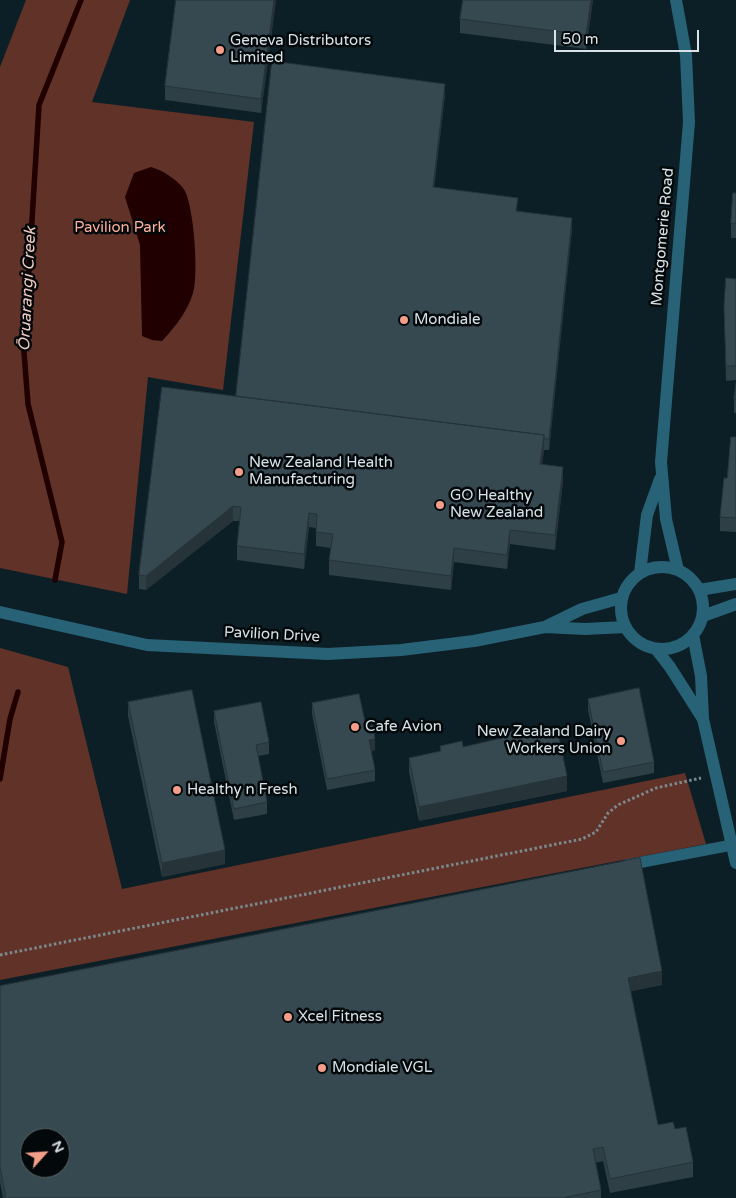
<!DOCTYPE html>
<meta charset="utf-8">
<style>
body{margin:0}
#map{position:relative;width:736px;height:1198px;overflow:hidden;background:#0d1f26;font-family:"Varela Round",sans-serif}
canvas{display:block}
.north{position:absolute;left:20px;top:1128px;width:50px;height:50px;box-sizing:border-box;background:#03080a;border:1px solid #586062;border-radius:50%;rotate:64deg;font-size:14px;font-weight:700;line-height:20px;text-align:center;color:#d8e3e7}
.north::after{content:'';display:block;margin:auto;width:18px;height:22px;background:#f49e89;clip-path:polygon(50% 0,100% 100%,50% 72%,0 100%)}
.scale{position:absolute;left:554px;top:30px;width:145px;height:22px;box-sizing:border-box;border:2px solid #d8e3e7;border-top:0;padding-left:6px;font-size:15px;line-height:18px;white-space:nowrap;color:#d8e3e7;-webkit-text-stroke:4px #03080a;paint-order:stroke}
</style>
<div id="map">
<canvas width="736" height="1198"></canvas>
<div class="north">N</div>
<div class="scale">50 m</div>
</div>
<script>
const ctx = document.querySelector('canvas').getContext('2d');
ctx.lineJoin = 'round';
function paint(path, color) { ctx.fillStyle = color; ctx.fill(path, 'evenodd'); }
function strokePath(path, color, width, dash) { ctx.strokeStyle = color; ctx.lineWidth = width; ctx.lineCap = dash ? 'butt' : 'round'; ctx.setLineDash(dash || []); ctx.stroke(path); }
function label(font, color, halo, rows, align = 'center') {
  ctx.font = font + ' "Varela Round",sans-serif'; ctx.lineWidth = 5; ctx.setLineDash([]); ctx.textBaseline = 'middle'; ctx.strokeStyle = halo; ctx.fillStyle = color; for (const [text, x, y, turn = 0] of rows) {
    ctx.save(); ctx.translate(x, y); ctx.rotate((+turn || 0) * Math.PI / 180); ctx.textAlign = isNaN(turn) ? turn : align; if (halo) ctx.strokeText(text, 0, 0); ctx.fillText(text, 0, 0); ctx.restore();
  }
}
paint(new Path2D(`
 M26,0H130L92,102L254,122L223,390L148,377L127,594L0,568V67Z
 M0,648L68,667L122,889L685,773L706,844L0,980Z`), '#613227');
paint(new Path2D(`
 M151,167C162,170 176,179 183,188C194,201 199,277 193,293C187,312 176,326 162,341L152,340L142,336L140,245L125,197L134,173Z`), '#200000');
strokePath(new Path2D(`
 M55,580L62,542L28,404L24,352L39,105L81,0
 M0,779L10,719L18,692`), '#200000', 5.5);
strokePath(new Path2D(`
 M0,955L582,839L596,832L608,813L618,805L656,788L701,778`), '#7c8a90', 3, [2.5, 2.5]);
strokePath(new Path2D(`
 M627,865L732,845`), '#286277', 11);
strokePath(new Path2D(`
 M699,590L736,584
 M0,612L147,645L328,654L401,650L474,641L545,627L585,629L625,627
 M703,616L736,604
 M547,626L582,609L621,598`), '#286277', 12);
strokePath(new Path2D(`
 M676,0L686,55L689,122L661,462L666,519L678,570
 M621 608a41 41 0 1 1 82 0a41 41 0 1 1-82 0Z
 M640,573L647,515L660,479
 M693,635L701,676L703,719L736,863
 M656,649L670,667L703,719`), '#286277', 12);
paint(new Path2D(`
 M276,0L261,113L165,100V86Z
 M593,0L586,49L460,33V19Z
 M445,95L434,187L518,211L572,229L549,450H544L542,464L563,481L555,550L510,544L507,569L454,562L451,590L329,575V560L331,548L316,546V528L309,527L304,569L237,560V546L240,521H233L146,590L139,589V575L236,396Z
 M736,193V238H731V223Z
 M736,279V380L726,381L724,307Z
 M736,383V413H734V399Z
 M736,437V532L720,531V517Z
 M588,699L654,762V773L603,783L588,710Z
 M128,702L225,864L162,877L128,716Z
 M312,703L366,726L375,750L371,751L375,770V781L327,790L312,714Z
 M214,711L269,742V754L258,756L267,802V814L234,820L214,722Z
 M501,734H524L567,791L419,821L409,772V758L440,751V746L463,747L501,739Z
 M662,985L630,991L658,1125L675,1129L693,1162V1177L610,1193L603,1161L595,1163L601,1190V1198H3L0,1182V986Z`), '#2e3f46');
paint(new Path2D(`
 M274,0H276L261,113V99Z
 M591,0H593L586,49V35Z
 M445,84V95L433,198V187Z
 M572,218V229L549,450V439Z
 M544,435V449L540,479V464Z
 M563,467V481L555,550V535Z
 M233,506V521L146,590V576Z
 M309,513V527L304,569V554Z
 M510,530V544L507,569V555Z
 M454,548V562L451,590V576Z
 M375,739V750L369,751V740Z
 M567,776V791L419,821V807Z
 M225,850V864L162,877V863Z
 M662,971V985L628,992V978Z`), '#263339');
const building = new Path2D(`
 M176,0H274L261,99L165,86Z
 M463,0H591L586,35L460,19Z
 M272,61L445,84L433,187L518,198L516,211L572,218L549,439H544V435L236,396Z
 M733,193H736V224L731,223Z
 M726,278L736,279V366H726L724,307Z
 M736,383V399H734Z
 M162,387L544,435L540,464L563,467L555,535L510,530L507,555L454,548L451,576L329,560L333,534L316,532L317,514L309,513L304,554L237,546L241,507L233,506L146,576L139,575Z
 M731,437H736V518L720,517L724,478H727Z
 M639,688L654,762L603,772L588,699Z
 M192,690L225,850L162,863L128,702Z
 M359,694L366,726L373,725L375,739L369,740L375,770L327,779L312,703Z
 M261,702L269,742L256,745L267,802L234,809L214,711Z
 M557,727L567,776L419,807L409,758L441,751L440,746L462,741L463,747L502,738L501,734L523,729L524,734Z
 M640,858L662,971L628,978L658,1125L673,1122L675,1129L686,1127L693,1162L610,1179L603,1147L593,1149L601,1190L562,1198H6L0,1167V986ZM30,1138H60V1168H30Z`);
paint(building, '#364951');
strokePath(building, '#263339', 1);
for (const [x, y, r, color] of [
 [220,50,5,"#f49e89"],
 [404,320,5,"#f49e89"],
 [239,472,5,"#f49e89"],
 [440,505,5,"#f49e89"],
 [355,727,5,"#f49e89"],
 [621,741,5,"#f49e89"],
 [177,790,5,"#f49e89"],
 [288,1017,5,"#f49e89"],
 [322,1068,5,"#f49e89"]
]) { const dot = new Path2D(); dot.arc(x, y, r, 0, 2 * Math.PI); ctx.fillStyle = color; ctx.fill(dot); strokePath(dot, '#03080a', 2); }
label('15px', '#d8e3e7', '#03080a', [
 ["Geneva Distributors",230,41],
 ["Limited",230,58],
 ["Mondiale",414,320],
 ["New Zealand Health",249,463],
 ["Manufacturing",249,480],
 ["GO Healthy",450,496],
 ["New Zealand",450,513],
 ["Cafe Avion",365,727],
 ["New Zealand Dairy",611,732,"right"],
 ["Workers Union",611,749,"right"],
 ["Healthy n Fresh",187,790],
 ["Xcel Fitness",298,1017],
 ["Mondiale VGL",332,1068]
], 'left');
label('15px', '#ffb09c', '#03080a', [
 ["Pavilion Park",120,228]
]);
label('15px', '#d8e3e7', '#03080a', [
 ["Montgomerie Road",663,237,-85],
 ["Pavilion Drive",272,635,3]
]);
label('italic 16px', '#f3cac0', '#03080a', [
 ["Ōruarangi Creek",28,289,-87]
]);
</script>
